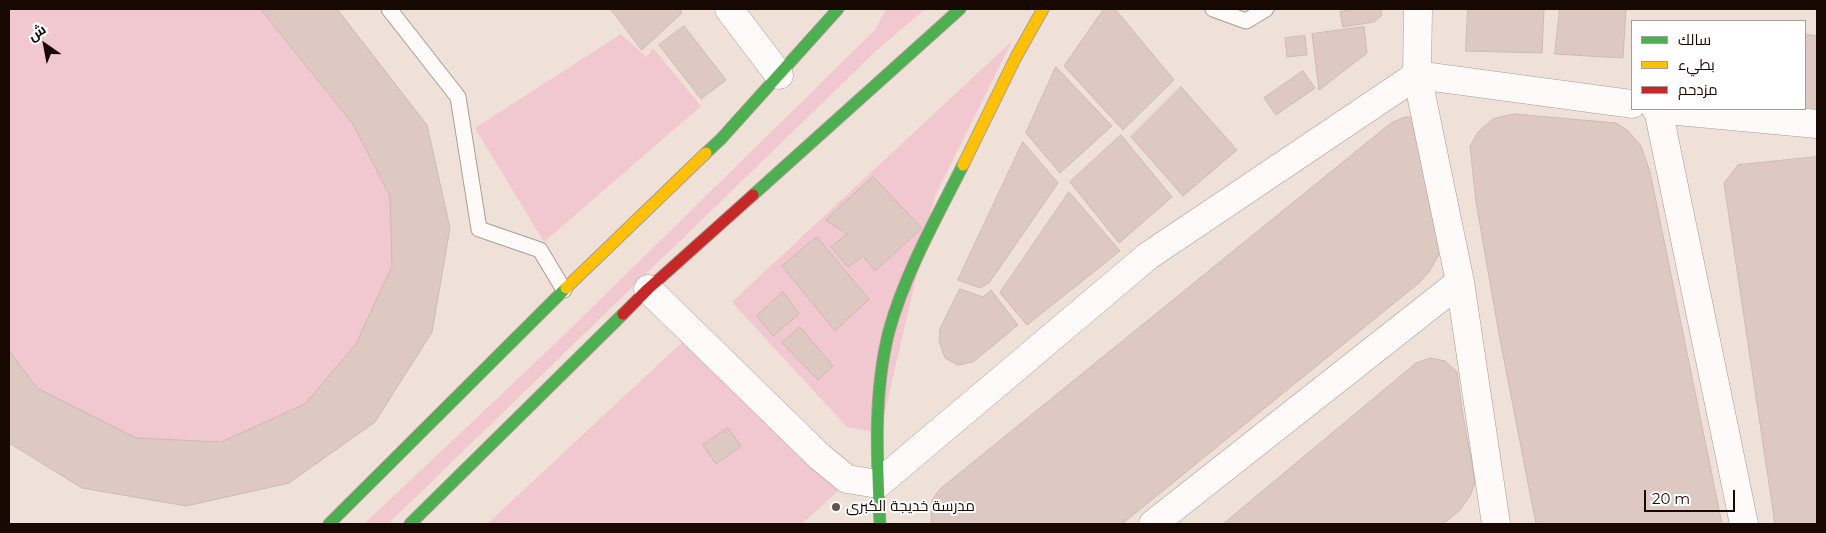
<!DOCTYPE html>
<meta charset="utf-8">
<style>
body{margin:0}
#map{position:relative;width:1826px;height:533px;overflow:hidden;background:#f0e1d8;font-family:Montserrat,Cairo,sans-serif}
canvas{display:block}
.frame{position:absolute;inset:0;border:10px solid #170902;pointer-events:none}
.legend{position:absolute;left:1631px;top:20px;width:175px;height:90px;box-sizing:border-box;background:#fff;border:1px solid #a29d9a;margin:0;padding:6px 9px;list-style:none;font-size:15px;color:#170902}
.legend li{display:flex;align-items:center;gap:10px;height:25px}
.legend b{width:25px;border:1px solid #a29d9a}
.north{position:absolute;left:20px;top:20px;width:50px;height:50px;-webkit-text-stroke:4px #fff;paint-order:stroke;rotate:327deg;font-size:14px;font-weight:700;line-height:20px;text-align:center;color:#170902}
.north::after{content:'';display:block;margin:auto;width:18px;height:22px;background:#170902;clip-path:polygon(50% 0,100% 100%,50% 72%,0 100%)}
.scale{position:absolute;left:1644px;top:490px;width:91px;height:22px;box-sizing:border-box;border:2px solid #170902;border-top:0;padding-left:6px;font-size:15px;line-height:18px;white-space:nowrap;color:#170902;-webkit-text-stroke:4px #fff;paint-order:stroke}
</style>
<div id="map">
<canvas width="1826" height="533"></canvas>
<div class="frame"></div>
<ul class="legend">
<li><b style="height:6px;background:#4caf50"></b>سالك</li>
<li><b style="height:6px;background:#ffc107"></b>بطيء</li>
<li><b style="height:6px;background:#c62828"></b>مزدحم</li>
</ul>
<div class="north">ش</div>
<div class="scale">20 m</div>
</div>
<script>
const ctx = document.querySelector('canvas').getContext('2d');
ctx.lineJoin = 'round';
function paint(path, color) { ctx.fillStyle = color; ctx.fill(path, 'evenodd'); }
function strokePath(path, color, width, dash) { ctx.strokeStyle = color; ctx.lineWidth = width; ctx.lineCap = dash ? 'butt' : 'round'; ctx.setLineDash(dash || []); ctx.stroke(path); }
function label(font, color, halo, rows, align = 'center') {
  ctx.font = font + ' Montserrat,Cairo,sans-serif'; ctx.lineWidth = 4; ctx.setLineDash([]); ctx.textBaseline = 'middle'; ctx.strokeStyle = halo; ctx.fillStyle = color; for (const [text, x, y, turn = 0] of rows) {
    ctx.save(); ctx.translate(x, y); ctx.rotate((+turn || 0) * Math.PI / 180); ctx.textAlign = isNaN(turn) ? turn : align; if (halo) ctx.strokeText(text, 0, 0); ctx.fillText(text, 0, 0); ctx.restore();
  }
}
paint(new Path2D(`
 M9,9H337L427,125L432,332L375,422L289,483L186,506L82,488L9,443Z
 M886,9H925L876,51L388,524H364L560,339L875,30Z
 M621,34L646,57L653,48L701,106L544,242L475,128Z
 M1012,41L935,196L880,433L847,427L732,302Z
 M692,333L838,491L802,524H487Z`), '#f1c7d0');
const building = new Path2D(`
 M261,9H337L427,125L450,228L432,332L375,422L289,483L186,506L82,488L9,443V351L37,388L136,438L221,442L305,404L356,344L392,266L390,196L353,124Z
 M611,9H679L682,13L642,50Z
 M1108,9H1115L1174,80L1123,130L1064,66L1103,10Z
 M1356,9H1381L1382,15L1374,22L1343,27L1340,12Z
 M1468,9H1544L1542,53L1466,51Z
 M1560,9H1626L1623,58L1555,54Z
 M684,26L726,80L701,99L659,45Z
 M1364,27L1367,53L1319,90L1312,34Z
 M1805,34L1817,36V117L1755,109H1805Z
 M1305,36L1307,55L1287,57L1285,38Z
 M1056,67L1112,126L1060,173L1026,133Z
 M1303,71L1315,88L1276,115L1264,98Z
 M1181,87L1237,150L1183,196L1131,137Z
 M1514,114L1616,123L1627,130L1641,146L1650,172L1722,524H1536L1499,334L1476,202L1470,146L1478,132L1493,119Z
 M1405,117H1411L1425,130L1444,239L1438,256L1429,272L1420,282L1122,524H931L932,500L940,489L1391,123Z
 M1121,135L1172,197L1119,243L1070,182Z
 M1023,142L1058,183L989,283L980,288L958,280Z
 M1817,157V524H1775L1724,183L1738,165Z
 M873,177L922,228L875,271L863,256L848,267L831,247L847,234L826,220Z
 M1069,192L1120,251L1027,325L1000,293Z
 M817,237L869,299L835,331L782,266Z
 M960,289L983,297L991,290L1018,325L973,362L958,365L945,358L939,341L940,329Z
 M783,292L799,314L773,336L757,316Z
 M800,327L833,366L818,380L782,343Z
 M1431,358L1445,361L1457,372L1462,409L1475,482L1470,496L1459,511L1443,524H1223L1416,363Z
 M728,428L741,446L716,464L703,445Z`);
paint(building, '#dec9c2');
strokePath(building, '#cbbab4', 1);
const lane = new Path2D(`
 M389,9L458,97L479,229L540,250L564,290
 M1213,9L1246,21L1266,9`);
const street = new Path2D(`
 M729,9L779,75
 M1418,9L1417,75L1460,282L1496,524
 M1656,109L1817,124
 M1658,109L1744,524
 M648,289L820,457L847,479L878,484L1148,256L1417,75L1632,104
 M1153,524L1460,282`);
const fast = new Path2D(`
 M706,153L721,139L838,9
 M753,195L960,9
 M329,524L566,288
 M410,524L623,314
 M880,524C877,460 873,394 889,331C905,273 936,219 963,165`);
const slow = new Path2D(`
 M963,165L1016,57L1043,9
 M566,288L706,153`);
const jam = new Path2D(`
 M623,314L648,289L753,195`);
strokePath(lane, '#aa9c93', 17);
strokePath(street, '#aa9c93', 29);
strokePath(fast, '#aa9c93', 13);
strokePath(slow, '#aa9c93', 13);
strokePath(jam, '#aa9c93', 13);
strokePath(lane, '#fdfaf9', 15);
strokePath(street, '#fdfaf9', 28);
strokePath(fast, '#4caf50', 11);
strokePath(slow, '#ffc107', 11);
strokePath(jam, '#c62828', 11);
for (const [x, y, r, color] of [
 [836,507,5,"#63554d"]
]) { const dot = new Path2D(); dot.arc(x, y, r, 0, 2 * Math.PI); ctx.fillStyle = color; ctx.fill(dot); strokePath(dot, '#fff', 2); }
label('15px', '#170902', '#fff', [
 ["مدرسة خديجة الكبرى",846,507]
], 'left');
</script>
